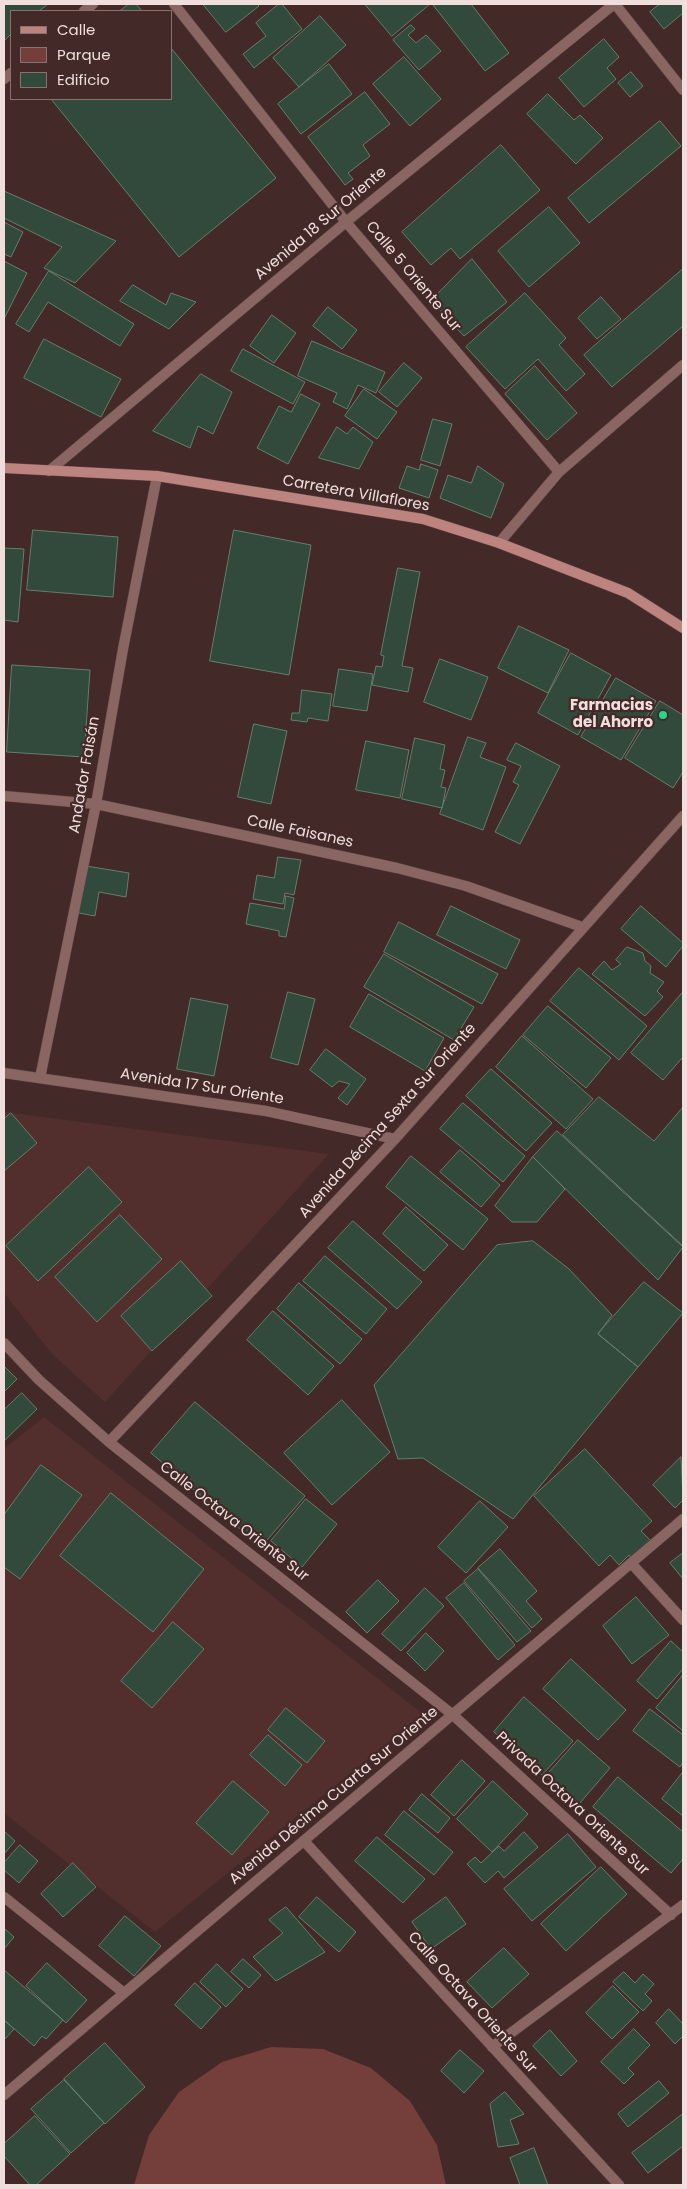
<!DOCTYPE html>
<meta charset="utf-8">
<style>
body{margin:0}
#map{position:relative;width:687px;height:2189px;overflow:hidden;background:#432927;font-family:Poppins,sans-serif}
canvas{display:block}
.frame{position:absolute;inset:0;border:5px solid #f0dedc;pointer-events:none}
.legend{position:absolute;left:10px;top:10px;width:162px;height:90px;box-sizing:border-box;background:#432927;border:1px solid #88716f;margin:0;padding:6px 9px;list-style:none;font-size:15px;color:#f0dedc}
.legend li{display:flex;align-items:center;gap:10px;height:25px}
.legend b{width:25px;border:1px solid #88716f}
</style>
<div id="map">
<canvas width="687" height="2189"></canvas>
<div class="frame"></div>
<ul class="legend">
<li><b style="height:6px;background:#bc837f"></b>Calle</li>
<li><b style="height:14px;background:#743e3b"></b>Parque</li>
<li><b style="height:14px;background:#314a3b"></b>Edificio</li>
</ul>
</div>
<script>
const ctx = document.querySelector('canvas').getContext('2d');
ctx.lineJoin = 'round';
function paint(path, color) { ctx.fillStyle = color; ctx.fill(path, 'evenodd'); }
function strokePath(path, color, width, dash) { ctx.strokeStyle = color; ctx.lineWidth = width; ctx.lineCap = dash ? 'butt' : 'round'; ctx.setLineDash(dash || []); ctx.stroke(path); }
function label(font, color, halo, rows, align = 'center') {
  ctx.font = font + ' Poppins,sans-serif'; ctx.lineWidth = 4.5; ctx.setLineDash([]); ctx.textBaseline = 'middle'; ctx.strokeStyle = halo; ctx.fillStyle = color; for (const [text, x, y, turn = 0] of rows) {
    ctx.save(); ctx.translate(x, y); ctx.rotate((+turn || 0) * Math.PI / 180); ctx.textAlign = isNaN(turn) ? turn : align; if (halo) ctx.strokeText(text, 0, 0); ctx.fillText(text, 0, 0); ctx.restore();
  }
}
paint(new Path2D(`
 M4,1112L329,1154L105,1402L52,1354L4,1293Z
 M44,1417L423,1714L155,1932L4,1813V1449Z`), '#522f2d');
paint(new Path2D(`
 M271,2047L323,2049L371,2068L410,2101L437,2145L446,2185H134L149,2135L179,2092L222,2062Z`), '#743e3b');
const building = new Path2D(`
 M4,4H48L39,11H11V34L4,41Z
 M129,4H136L142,11H120Z
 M203,4H257L259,6L226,32Z
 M279,4H282L302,29L254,68L243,54L266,36L256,23Z
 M365,4H430L392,36Z
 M471,4L509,53L485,71L433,5Z
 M660,4H683V13L664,29L650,12Z
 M320,16L346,45L299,87L273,58Z
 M411,25L415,29L408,35L416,43L426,35L441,51L419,70L393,40Z
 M604,39L619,57L607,68L616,79L584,107L559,78Z
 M171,48L276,178L179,257L51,99H171Z
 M404,57L441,99L410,126L373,84Z
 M329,64L352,94L301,134L278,104Z
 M631,72L643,86L630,97L618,83Z
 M365,92L390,124L363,145L370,156L348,173L353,179L345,185L308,137Z
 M548,94L574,120L580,115L603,138L576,164L527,114Z
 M660,121L681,146L589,223L568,198Z
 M501,145L540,190L460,259L451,248L431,265L402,232Z
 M4,191L116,241L75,283L44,268L62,247L4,218Z
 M549,207L580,243L529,287L498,251Z
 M4,222L23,232L11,257L4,254Z
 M472,259L507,302L464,336L431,301Z
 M4,261L27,273L4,319Z
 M683,269V326L612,387L584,355Z
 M49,271L134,324L120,346L48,302L29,332L16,324Z
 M133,285L166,305L171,293L196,302L169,329L120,301Z
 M525,293L566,338L559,345L585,374L566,391L538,359L505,389L466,347Z
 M601,297L621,319L597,339L578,318Z
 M328,307L357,330L342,349L313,326Z
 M272,315L296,333L274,363L250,346Z
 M44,339L121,379L101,417L24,378Z
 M312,341L385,372L376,393L358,385L347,409L333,402L337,393L298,376Z
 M243,349L305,382L293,404L231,371Z
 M404,363L422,378L397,407L379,392Z
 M535,366L577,413L547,440L505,394Z
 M201,374L232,392L213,434L198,426L190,448L153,431Z
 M364,389L397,412L377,439L345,416Z
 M301,394L320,404L288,464L257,448L279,406L291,412Z
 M433,419L452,424L440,466L421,460Z
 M337,427L347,434L353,427L373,442L359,469L319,458Z
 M421,464L438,470L429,498L399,488L407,466L419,470Z
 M478,466L504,484L491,518L440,498L448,475L471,483Z
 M33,530L118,537L113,597L27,590Z
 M234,530L311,545L289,675L210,661Z
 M4,548L24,549L18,622L4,620Z
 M398,568L420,572L402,666L413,668L408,692L372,685L376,666L382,667L384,656L381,655Z
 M519,626L569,650L548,693L498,668Z
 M571,653L611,675L578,735L538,713Z
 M440,659L488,677L471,720L424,702Z
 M12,665L90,670L84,757L7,752Z
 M339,669L373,674L367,711L333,706Z
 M616,678L656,701L621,760L581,737Z
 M302,690L332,694L328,721L308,718L307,722L291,720L292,713H299Z
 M660,701L683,715V772L673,788L625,758Z
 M254,724L287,731L271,804L238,797Z
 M468,737L486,743L480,757L506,767L483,830L440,814Z
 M415,738L445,745L440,769L445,770L441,787L446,788L442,808L402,799Z
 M366,741L409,750L400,798L356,790Z
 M516,743L560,766L520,844L495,832L519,785L513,782L521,766L507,760Z
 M278,857L301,860L294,895L285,893L283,904L253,899L257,875L274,878Z
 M86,866L129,873L126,897L99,892L95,916L79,913Z
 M286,896L294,898L286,937L279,936V931L246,924L250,903L284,909Z
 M451,906L520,940L506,969L437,935Z
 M641,906L683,943V946L666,967L621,929Z
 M399,922L498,974L482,1004L384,952Z
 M627,947L643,953L645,961L651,966L650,973L664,982L657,991L663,997L645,1016L592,974L604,961L612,970L621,964L616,960Z
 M384,954L474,1007L454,1040L364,987Z
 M579,968L647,1026L619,1060L550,1001Z
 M288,992L315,999L298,1065L271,1058Z
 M683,992V1057L663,1080L631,1053Z
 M369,994L444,1038L425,1071L350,1027Z
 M191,998L228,1005L214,1076L177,1069Z
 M548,1006L611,1058L586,1088L523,1035Z
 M522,1036L593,1099L566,1129L496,1067Z
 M326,1049L366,1079L347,1105L338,1098L350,1084L339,1081L332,1087L310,1070Z
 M491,1069L552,1123L526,1151L466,1096Z
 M599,1097L654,1141L683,1107V1246L563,1135Z
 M463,1103L525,1156L503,1182L440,1129Z
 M11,1113L37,1143L4,1171V1119Z
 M557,1131L683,1247L658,1280L533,1157Z
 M460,1150L500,1185L481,1207L440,1172Z
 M411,1156L488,1219L463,1250L386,1187Z
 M533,1157L565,1189L537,1222H512L495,1206Z
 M89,1167L122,1202L38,1281L6,1246Z
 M406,1207L448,1245L424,1271L383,1234Z
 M120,1215L162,1259L97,1322L55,1277Z
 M353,1221L422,1282L397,1309L328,1248Z
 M533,1241L569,1269L612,1315L598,1334L638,1367L513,1519L423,1458L398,1459L374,1385L497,1245Z
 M325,1256L387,1309L366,1334L303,1281Z
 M181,1261L212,1296L152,1351L121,1316Z
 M644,1282L683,1313L638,1367L598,1334Z
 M299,1283L362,1339L340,1364L277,1309Z
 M273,1311L334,1366L308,1395L247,1340Z
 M4,1366L17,1379L4,1392Z
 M22,1393L37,1409L4,1441V1410Z
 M342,1400L390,1452L332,1505L284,1453Z
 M195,1402L305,1496L261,1547L151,1453Z
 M585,1449L652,1521L641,1531L652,1542L633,1560L629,1555L619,1565L610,1555L599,1566L534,1496Z
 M681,1457L683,1500L675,1508L653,1485Z
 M41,1465L82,1495L20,1579L4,1567V1515Z
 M111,1493L204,1569L153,1632L60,1556Z
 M306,1499L337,1524L302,1567L271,1541Z
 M480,1501L508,1527L466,1573L438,1547Z
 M500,1549L537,1591L526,1601L542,1619L532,1628L478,1568Z
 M683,1553V1579L670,1563Z
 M478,1569L531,1631L517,1642L464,1581Z
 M378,1580L399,1601L367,1633L346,1612Z
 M464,1583L515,1645L498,1660L446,1598Z
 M425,1588L444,1606L401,1651L382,1634Z
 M636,1597L669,1635L632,1664L603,1626Z
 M173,1622L204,1649L152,1708L121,1681Z
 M426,1633L444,1651L425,1671L407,1653Z
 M671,1641L683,1652V1669L657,1699L637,1681Z
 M571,1659L626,1710L598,1740L543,1689Z
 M683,1675V1731L656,1708Z
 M524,1697L573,1741L542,1775L494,1732Z
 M286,1708L325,1741L307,1763L268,1730Z
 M650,1709L683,1735V1762L680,1767L633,1731Z
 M268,1735L302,1765L285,1786L250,1755Z
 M578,1740L610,1768L579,1804L546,1776Z
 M462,1760L485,1781L454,1816L431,1795Z
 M683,1772V1816L662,1799Z
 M618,1777L683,1832V1859L671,1873L593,1807Z
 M233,1781L269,1812L232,1855L196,1823Z
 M493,1781L528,1814L492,1852L457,1819Z
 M422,1794L450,1818L438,1833L409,1810Z
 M404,1811L453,1852L434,1875L385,1835Z
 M4,1831L15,1841L4,1854Z
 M524,1832L538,1847L504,1878L498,1871L485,1883L467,1864L475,1857L481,1863L499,1846L504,1851Z
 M568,1834L596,1867L532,1921L504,1889Z
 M377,1837L425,1879L403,1903L355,1861Z
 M20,1845L38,1861L19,1883L4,1870V1863Z
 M73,1863L96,1887L63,1917L41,1894Z
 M601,1867L627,1894L566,1951L541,1924Z
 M317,1897L356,1932L339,1952L299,1917Z
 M446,1897L466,1924L431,1949L412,1922Z
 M286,1907L325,1952L276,1981L253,1957L283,1933L269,1920Z
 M125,1916L161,1946L134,1976L99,1946Z
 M4,1928L14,1937L4,1949Z
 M504,1948L529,1974L492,2008L467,1982Z
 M243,1959L261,1975L249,1988L231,1972Z
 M47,1963L87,2000L66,2023L26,1986Z
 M217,1964L243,1989L226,2007L200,1982Z
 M4,1970L63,2020L46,2039L42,2036L34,2046L4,2020Z
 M624,1972L635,1983L643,1974L654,1984L645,1994L652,2001L643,2011L613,1982Z
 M195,1983L221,2007L201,2029L175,2005Z
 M613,1986L639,2012L612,2039L586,2013Z
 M669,2009L683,2024V2036L675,2044L656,2023Z
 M4,2020L14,2029L4,2040Z
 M634,2029L650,2045L628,2068L634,2074L624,2084L601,2062Z
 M550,2030L577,2061L561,2076L533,2046Z
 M105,2043L145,2087L105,2124L64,2079Z
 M460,2050L484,2071L464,2093L441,2071Z
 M64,2080L104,2123L71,2153L31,2109Z
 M659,2081L669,2093L628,2127L618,2114Z
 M505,2092L524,2114L510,2120L519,2144L498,2147L490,2104Z
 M683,2114V2146L648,2173L632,2153Z
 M35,2116L70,2154L36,2185H30L4,2156V2144Z
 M534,2148L548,2185H520L510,2158Z`);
paint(building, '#314a3b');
strokePath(building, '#647e6d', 1);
const minor = new Path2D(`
 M174,4L346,222L559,472
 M615,4L683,90
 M84,11L93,4
 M4,79L11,73
 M49,471L346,222L614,4
 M499,543L559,472L683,365
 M4,796L96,804L397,868L466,886L582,927
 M4,1073L266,1111L395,1139
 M40,1078L96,804L123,649L157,476
 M4,1343L39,1380L109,1442L453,1715L671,1915
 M109,1442L395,1139L683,816
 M631,1563L683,1620
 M304,1841L619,2185
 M4,1897L124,1993
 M492,2047L683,1905
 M4,2095L683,1519`);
const secondary = new Path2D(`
 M4,468L157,476L423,519L499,543L628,593L683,628`);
strokePath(minor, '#5f4644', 11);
strokePath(secondary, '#5f4644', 11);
strokePath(minor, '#8a6663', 10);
strokePath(secondary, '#bc837f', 10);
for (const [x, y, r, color] of [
 [663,715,5,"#24d886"]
]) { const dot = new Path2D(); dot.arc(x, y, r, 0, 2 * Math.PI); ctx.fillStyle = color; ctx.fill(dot); strokePath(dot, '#432927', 2); }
label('15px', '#f0dedc', '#432927', [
 ["Avenida 18 Sur Oriente",321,224,-40],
 ["Calle 5 Oriente Sur",413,277,50],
 ["Carretera Villaflores",356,494,10],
 ["Andador Faisán",85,775,-80],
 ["Calle Faisanes",300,832,12],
 ["Avenida 17 Sur Oriente",202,1087,9],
 ["Avenida Décima Sexta Sur Oriente",388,1121,-48],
 ["Calle Octava Oriente Sur",234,1522,38],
 ["Avenida Décima Cuarta Sur Oriente",334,1796,-40],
 ["Privada Octava Oriente Sur",572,1804,43],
 ["Calle Octava Oriente Sur",472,2003,48]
]);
label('bold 15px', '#f0dedc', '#432927', [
 ["Farmacias",653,706],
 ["del Ahorro",653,723]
], 'right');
</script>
